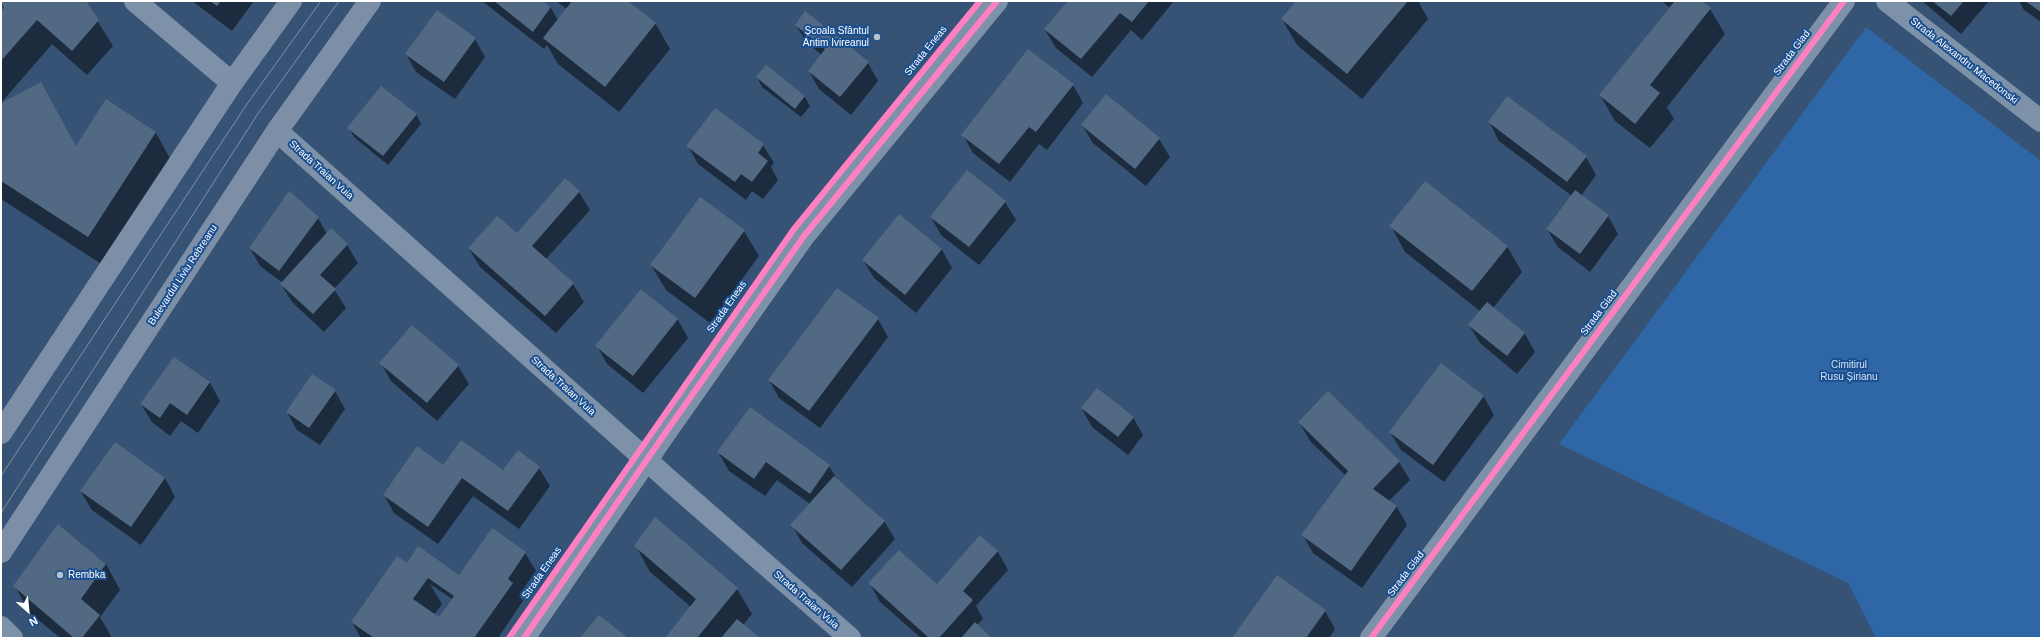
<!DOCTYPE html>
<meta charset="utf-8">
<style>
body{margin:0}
#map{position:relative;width:2042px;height:639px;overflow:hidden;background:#365274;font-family:Arial,sans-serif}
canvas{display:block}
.frame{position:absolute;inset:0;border:2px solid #fff;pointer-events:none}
.north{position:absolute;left:8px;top:591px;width:40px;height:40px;-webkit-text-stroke:3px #1b4f8f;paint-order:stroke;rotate:153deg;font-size:11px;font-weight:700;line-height:16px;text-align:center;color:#fff}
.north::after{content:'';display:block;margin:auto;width:14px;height:18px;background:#fff;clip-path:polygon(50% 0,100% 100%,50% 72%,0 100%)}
</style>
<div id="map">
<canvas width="2042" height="639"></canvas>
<div class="frame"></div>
<div class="north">N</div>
</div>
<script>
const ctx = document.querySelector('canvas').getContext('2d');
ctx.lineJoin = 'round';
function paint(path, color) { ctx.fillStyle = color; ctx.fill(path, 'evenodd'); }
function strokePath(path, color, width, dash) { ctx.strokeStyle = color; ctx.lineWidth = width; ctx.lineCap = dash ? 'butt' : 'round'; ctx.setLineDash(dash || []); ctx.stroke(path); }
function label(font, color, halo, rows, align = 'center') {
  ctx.font = font + ' Arial,sans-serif'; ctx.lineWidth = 4; ctx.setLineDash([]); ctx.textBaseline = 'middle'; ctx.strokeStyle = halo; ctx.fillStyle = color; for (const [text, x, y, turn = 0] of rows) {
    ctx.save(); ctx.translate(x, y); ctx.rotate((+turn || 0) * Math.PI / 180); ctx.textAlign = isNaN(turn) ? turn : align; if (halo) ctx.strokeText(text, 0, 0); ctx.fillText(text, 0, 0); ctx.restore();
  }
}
paint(new Path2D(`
 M1866,27L2041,161V638H1876L1848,583L1559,444Z`), '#2f66a5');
paint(new Path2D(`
 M1,1H85L113,46L87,75L52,44L1,103V13L4,10Z
 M192,1H254L232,31Z
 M482,1H541L551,8L558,20L567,9L556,1H627L655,23L670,49L619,112L558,64L547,45L544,49Z
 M1069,1H1174L1142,40L1131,30L1092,77L1056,48L1045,30Z
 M1297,1H1418L1428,19L1362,99L1297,45L1282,19Z
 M1662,1H1700L1710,9L1725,34L1667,107L1674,119L1650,148L1615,121L1600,95L1670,8Z
 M1922,1H1989L1961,34Z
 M2019,1H2041V22L2024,10Z
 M796,25L868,63L878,81L851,115L819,89L809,71L822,55L807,43Z
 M475,39L485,57L455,99L416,72L406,54Z
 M766,66L805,97L810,106L801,117L762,87L757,77Z
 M1073,85L1083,103L1047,150L1039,144L1010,182L973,153L963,135Z
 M106,101L156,133L173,164L106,267L1,199V104L76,147Z
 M416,114L421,124L388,165L354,137L349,128Z
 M1489,122L1586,157L1596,175L1581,196L1608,216L1618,234L1590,272L1558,247L1547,229L1572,196L1499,141Z
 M1082,125L1159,139L1170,157L1146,186L1093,143Z
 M763,145L774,163L771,167L778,180L763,199L752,191L746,200L698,164L688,146Z
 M565,180L579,192L590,210L546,259L573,284L584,302L556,333L480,267L469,249L517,234Z
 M1005,202L1016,220L979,265L941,235L931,217Z
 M899,216L942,250L952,268L916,313L874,278L863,260Z
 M318,218L327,234L347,245L358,263L334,289L346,308L324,332L292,302L281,284L283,283L260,266L250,248Z
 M1391,226L1507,246L1522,272L1493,308L1525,334L1535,352L1517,374L1480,343L1469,325L1480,311L1405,252Z
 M744,231L759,256L710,323L666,290L651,265Z
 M641,290L678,320L688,338L643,393L607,364L597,346Z
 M878,319L888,337L820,428L779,398L769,380Z
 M174,358L210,383L220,401L198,433L181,421L170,436L152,422L141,404Z
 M381,363L458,366L469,384L437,421L391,381Z
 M1441,365L1484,397L1494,415L1444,482L1401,450L1390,432Z
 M335,391L345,409L320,445L297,430L287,412Z
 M1082,409L1133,417L1143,435L1128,455L1092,427Z
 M1299,422L1399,462L1410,480L1389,501L1397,507L1407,525L1362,588L1313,553L1303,535L1346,476L1310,441Z
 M718,452L829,466L837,479L884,521L895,539L852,587L802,543L792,525L810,504L777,480L765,496L729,471Z
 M444,466L503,472L539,468L550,486L519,529L473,496L438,544L394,513L384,495Z
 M165,478L175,497L141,545L92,510L81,492Z
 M59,525L106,564L120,590L100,617L112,638H60L29,612L15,586Z
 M981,536L998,552L1008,570L976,606L983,619L977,625L991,638H921L880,602L870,584L937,585Z
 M636,546L737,589L752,614L743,625L758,638H666L691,607L650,572Z
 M525,553L536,571L519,595L523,601L498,638H361L352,622L410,566L458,576ZM430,584L452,599L439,618L434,615L442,604Z
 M1325,611L1335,629L1329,638H1233Z`), '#0007');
paint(new Path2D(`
 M1,1H86L99,20L72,51L37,20L1,61V11L4,8Z
 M210,1H221L217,6Z
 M494,1H543L551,7L533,32Z
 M572,1H628L656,23L605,87L543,38Z
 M1068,1H1149L1132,22L1120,13L1081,59L1044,29Z
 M1296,1H1408L1347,74L1281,19Z
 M1672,1H1702L1711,8L1650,85L1660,93L1635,124L1599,95L1674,2Z
 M1932,1H1964L1951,16Z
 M2025,1H2041V12Z
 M437,10L476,38L444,82L405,54Z
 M805,11L869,62L840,97L808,71L825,49L795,25Z
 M1028,49L1074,84L1036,132L1029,127L999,164L961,135Z
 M766,65L805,96L795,109L756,77Z
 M41,82L76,146L106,99L156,132L88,237L1,181V103Z
 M381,86L417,114L383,156L347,128Z
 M1106,94L1160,138L1135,169L1081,125Z
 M1507,96L1587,156L1567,182L1488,122Z
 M715,108L764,144L758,153L768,161L752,182L741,174L735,182L686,146Z
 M967,170L1006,201L969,247L930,217Z
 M565,178L580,191L532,246L574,283L545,316L468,248L497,216L517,233Z
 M1425,181L1508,246L1472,291L1389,226Z
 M1575,190L1609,215L1580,254L1546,229Z
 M289,191L319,217L279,271L249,248Z
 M700,197L745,230L695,298L650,265Z
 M899,214L942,249L905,295L862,260Z
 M331,228L348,244L320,275L336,289L313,314L280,284Z
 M837,288L879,318L809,411L768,380Z
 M641,289L678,319L633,376L595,346Z
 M1487,302L1525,333L1507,356L1468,325Z
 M412,325L459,365L427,403L379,363Z
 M174,357L210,382L187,415L170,403L160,418L140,404Z
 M1441,363L1484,396L1433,465L1389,432Z
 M312,374L336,390L309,428L286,412Z
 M1097,388L1134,417L1118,437L1081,408Z
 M1328,391L1400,461L1373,489L1397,506L1351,571L1301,535L1348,471L1298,422Z
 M750,407L830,465L810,494L766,462L754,479L717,452Z
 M461,440L503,470L518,450L540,467L508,511L462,478L428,527L383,495L417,446L443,465Z
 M115,442L165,478L131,527L80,491Z
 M834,476L885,521L841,570L790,525Z
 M655,517L738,588L697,638H665L696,599L634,546Z
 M58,524L106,564L81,599L100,615L82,638H74L13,586Z
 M492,528L526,552L508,579L513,583L474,638H374L351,622L397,556L407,563L418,546L459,575ZM428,578L454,596L439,617L413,599Z
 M980,535L998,551L963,591L973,600L939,638H929L868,583L899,550L937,584Z
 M1277,575L1326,610L1306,638H1232Z
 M599,615L628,638H580Z
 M737,619L760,638H721Z
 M975,622L992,638H961Z`), '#526984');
strokePath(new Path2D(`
 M135,1L232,83
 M1887,1L2041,121
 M277,131L671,482L850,638
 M1,627L12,638
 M524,638L666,432L804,236L997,1
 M1371,638L1844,1`), '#7d92a8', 22);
strokePath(new Path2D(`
 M1,433L232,83L291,1
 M1,552L277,131L370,1`), '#7d8ea7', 22);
strokePath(new Path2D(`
 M1,476L249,101L321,1
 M1,513L259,112L339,1`), '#7e92a7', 1);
strokePath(new Path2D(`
 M509,638L794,229L980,1
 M524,638L666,432L804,236L997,1
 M1371,638L1844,1`), '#ff80c0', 6);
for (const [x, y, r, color] of [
 [877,37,4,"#b9c2ce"],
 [60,575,4,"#b9c2ce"]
]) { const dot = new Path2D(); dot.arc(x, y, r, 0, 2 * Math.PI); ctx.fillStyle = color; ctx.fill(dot); strokePath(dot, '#1b4f8f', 1.5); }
label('10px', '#fff', '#1b4f8f', [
 ["Școala Sfântul",869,31],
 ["Antim Ivireanul",869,43],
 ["Rembka",68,575,"left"]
], 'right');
label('10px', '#fff', '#1b4f8f', [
 ["Strada Eneas",926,51,-51],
 ["Strada Glad",1792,53,-53],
 ["Strada Alexandru Macedonski",1964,61,38],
 ["Strada Traian Vuia",321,170,42],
 ["Bulevardul Liviu Rebreanu",183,275,-57],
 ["Strada Eneas",727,307,-55],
 ["Strada Glad",1599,313,-53],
 ["Strada Traian Vuia",563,386,42],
 ["Strada Eneas",542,573,-55],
 ["Strada Glad",1406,574,-53],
 ["Strada Traian Vuia",806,600,41]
]);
label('10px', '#cfe3fa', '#1b4f8f', [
 ["Cimitirul",1849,365],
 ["Rusu Șirianu",1849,377]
]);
</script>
